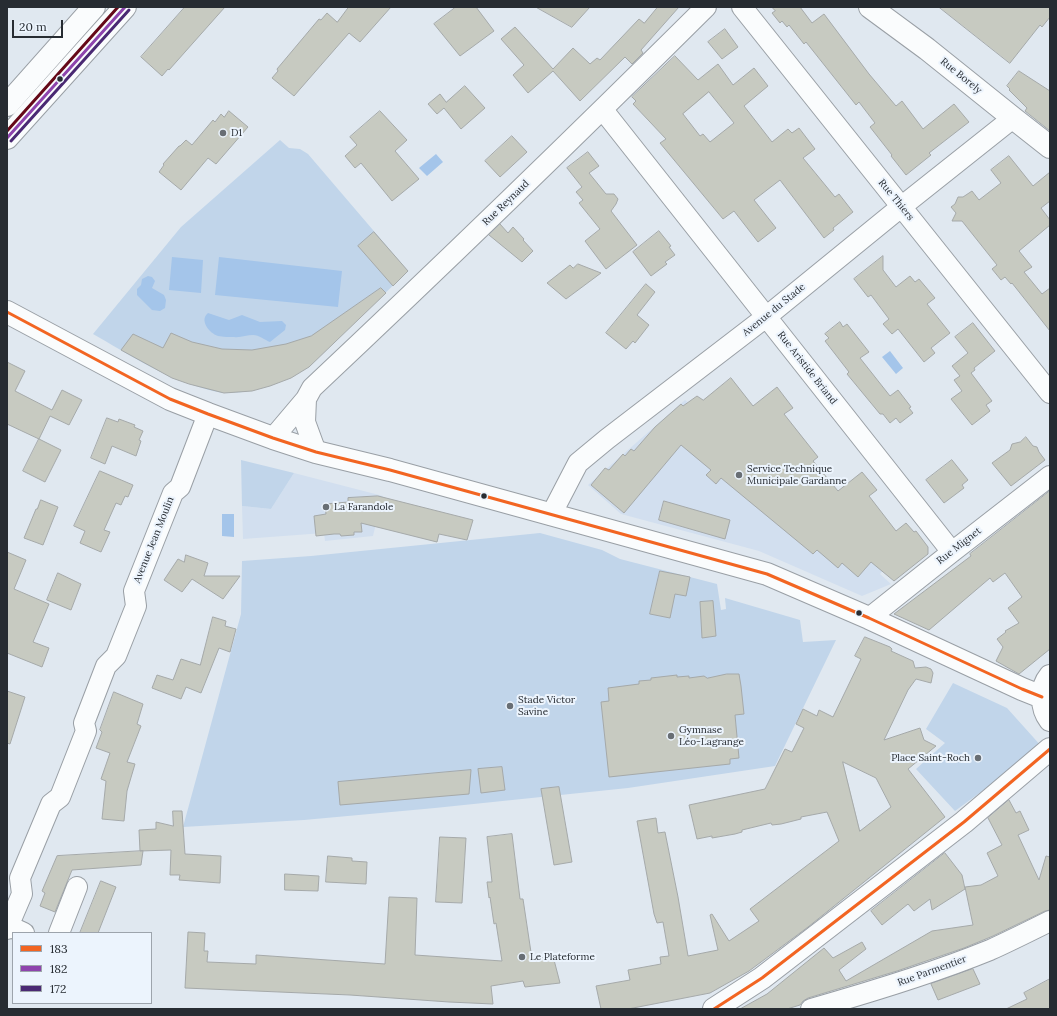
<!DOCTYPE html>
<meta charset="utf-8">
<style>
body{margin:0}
#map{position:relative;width:1057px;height:1016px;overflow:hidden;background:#e0e8f0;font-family:Lora,serif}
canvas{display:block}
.frame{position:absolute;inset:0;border:8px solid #272c32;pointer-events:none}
.legend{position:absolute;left:12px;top:932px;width:140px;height:72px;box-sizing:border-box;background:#ecf4fd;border:1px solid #9da4ac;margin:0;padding:5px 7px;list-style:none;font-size:12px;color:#272c32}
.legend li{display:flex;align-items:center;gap:8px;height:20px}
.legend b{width:20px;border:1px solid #9da4ac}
.scale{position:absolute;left:12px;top:20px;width:51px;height:18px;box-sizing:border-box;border:2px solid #272c32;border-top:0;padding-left:5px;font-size:12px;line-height:14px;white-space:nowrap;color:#272c32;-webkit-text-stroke:3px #ecf4fd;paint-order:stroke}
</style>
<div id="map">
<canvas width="1057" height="1016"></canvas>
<div class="frame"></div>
<ul class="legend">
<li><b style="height:5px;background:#f26522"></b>183</li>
<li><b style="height:5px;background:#8e44ad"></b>182</li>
<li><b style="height:5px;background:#4a2973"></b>172</li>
</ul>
<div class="scale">20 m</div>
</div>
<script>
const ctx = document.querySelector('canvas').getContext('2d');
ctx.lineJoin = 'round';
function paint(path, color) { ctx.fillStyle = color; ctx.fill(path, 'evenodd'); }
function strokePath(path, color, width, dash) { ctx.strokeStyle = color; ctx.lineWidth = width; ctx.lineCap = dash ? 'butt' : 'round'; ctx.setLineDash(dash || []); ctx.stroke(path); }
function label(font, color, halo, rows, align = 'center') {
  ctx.font = font + ' Lora,serif'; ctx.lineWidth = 4; ctx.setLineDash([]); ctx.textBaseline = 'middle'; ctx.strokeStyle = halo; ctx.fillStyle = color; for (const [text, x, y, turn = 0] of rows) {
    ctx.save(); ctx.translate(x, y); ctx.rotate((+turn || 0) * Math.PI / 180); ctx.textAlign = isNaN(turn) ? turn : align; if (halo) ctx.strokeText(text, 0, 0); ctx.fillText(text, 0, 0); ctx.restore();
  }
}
paint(new Path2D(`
 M685,400L886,567L880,574L891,584L862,596L759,551L621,514L588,485Z
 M294,473L383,496L373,536L325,541L324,533L243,539L242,506L271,509Z`), '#d2dfef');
paint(new Path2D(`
 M280,140L289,148L300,149L308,154L408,271L309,367C283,382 257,393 226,393C218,393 210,390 202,388C163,377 128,354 93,334L181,227Z
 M241,460L294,473L271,509L242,506Z
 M540,533L602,550L620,559L717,584L721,610L726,609L725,598L800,620L803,642L836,640L775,766L628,788L435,808L304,820L183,827L241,614L242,561L311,556Z
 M953,683L1007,708L1042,747L955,811L916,769L945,743L926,729Z`), '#c1d5ea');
paint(new Path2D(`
 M436,154L443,162L427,176L419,168Z
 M172,257L203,260L201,293L169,290Z
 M219,257L342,271L338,307L215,295Z
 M148,276L152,277L155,281L152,288L164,295L166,300L165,308L160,311L152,310L137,295V289L141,285L142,279Z
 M208,313L229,320L242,315L260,322L282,321L286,325L285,330L270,342C265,340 259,335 253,335C247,335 240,338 234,337C229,337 223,337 218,336C209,333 199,320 208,313Z
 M890,351L903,368L896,374L882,357Z
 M222,514H234V537L222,536Z`), '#a4c5ea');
const building = new Path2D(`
 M185,7H225L169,70L168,69L162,76L141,57Z
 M349,7H391L360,42L349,33L294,96L272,78L278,71L277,69L319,19L321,20L327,13L337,22Z
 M456,7H476L494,31L460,56L434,24Z
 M536,7H590L572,27Z
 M658,7H679L641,50L643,53L632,64L625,57L580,101L553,71L528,93L513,75L524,65L501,39L515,27L553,69L573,48L590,64L597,58L600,60L639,19L644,23Z
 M772,7H800L812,23L824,14L869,74L896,106L902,101L923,129L954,104L969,122L929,153L931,155L906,175L891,156L892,155L870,127L875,123L859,102L856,105L806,42L804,44L789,25L787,27L782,21L780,23L772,13L775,11Z
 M939,7H1050V17L1042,27L1040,25L1010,63Z
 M725,29L738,47L722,59L708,42Z
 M675,56L698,80L718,64L733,85L754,68L768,86L744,106L772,142L788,129L792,133L799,128L815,149L803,158L835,197L839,194L853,212L833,228L834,230L824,238L780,180L754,200L776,228L758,242L734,211L723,219L660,143L666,139L633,104L636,101L632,97ZM709,92L734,123L710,142L703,134L700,136L683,114Z
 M1019,71L1050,91V131L1025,111L1027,108L1009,90L1010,89L1007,86Z
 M465,86L485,108L461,129L444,108L437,114L428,104L440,94L446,102Z
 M229,111L248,127L216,164L208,158L181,190L159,172L164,165L163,164L179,146H180L186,140L192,145L213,120L215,122L221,114L224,117Z
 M380,111L407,140L395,151L419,179L392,201L361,163L355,168L345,156L357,145L350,137Z
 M512,136L527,152L500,177L485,161Z
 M588,152L599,166L589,173L606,194H614L618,199L616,204L611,211L637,245L606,269L585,241L600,229L579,203L583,200L576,192L582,187L567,168Z
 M1009,156L1033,186L1050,172V201L1041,208L1050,220V225L1019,251L1032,267L1024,272L1042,294L1050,288V331L1012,283L1011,284L1005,277L1001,280L992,269L997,265L962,221H952L956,213L951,207L955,204L958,197H963L972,191L979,200L1001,183L991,170Z
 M500,224L508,233L513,227L524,239L523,240L533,251L522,262L489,235Z
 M659,231L671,246L669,247L675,255L665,262L667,264L651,276L633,252Z
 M374,232L408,271L393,286L358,246Z
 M883,256V270L896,287L910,276L915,282L919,279L935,298L927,304L950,333L931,348L935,353L924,362L898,329L892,334L883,324L889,319L871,295L868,297L854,279Z
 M578,264L601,273L566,299L547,283L570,265L573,268Z
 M646,284L655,292L637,315L649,325L635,343L633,341L626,349L606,333Z
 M381,288L386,293L309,367L291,378L270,386L252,391L224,393L189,384L172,378L121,350L133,334L163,348L171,333L192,342L222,349L252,350L286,344L311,336Z
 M840,322L843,327L847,324L869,352L860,358L890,396L898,390L911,407L909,408L913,413L900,423L896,418L890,423L883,414H880L847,374L849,372L825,341L829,338L825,334Z
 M973,323L995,351L974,368L975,370L971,373L992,401L986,405L990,411L972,425L951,399L962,391L954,380L960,376L952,366L968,353L955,337Z
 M7,362L25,371L15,391L52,410L62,390L82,400L69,425L50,416L39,439L7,424Z
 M731,378L753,406L777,387L793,408L784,414L818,457L813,461L838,491L862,472L877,490L869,496L896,531L906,523L914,532L916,531L928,547V554L894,581L871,562L858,577L842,563L838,568L817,550L813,554L721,478L716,484L706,475L711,470L681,445L624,513L591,485L605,468L609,470L623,454L625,456L631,449L634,451L655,427L681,404L683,406L697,396L703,400Z
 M107,418L118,422L119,419L135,425L134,427L143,431L139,440L141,441L136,456L112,446L105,464L91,458Z
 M1026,437L1033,446L1037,447L1039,452L1045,460L1011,486L992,463L1010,450L1012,444L1020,442Z
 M39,439L61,450L45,482L23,471Z
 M952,460L968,480L962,485L964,488L944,503L926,480Z
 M100,471L133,485L128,497L125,496L121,505L116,503L104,530L110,532L101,552L80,543L85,531L74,526Z
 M1050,491V649L1019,674L996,661L1003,647L997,639L1006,632L1005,631L1019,623L1008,608L1022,597L1005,573L993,582L990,578L929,630L894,614L971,556L970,554Z
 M378,496L473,520L467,540L439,534L437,542L361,523L362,532H354V535L341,536L340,534H334L316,536L314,516L326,514L325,504L348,502V498Z
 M41,500L58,507L43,545L24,538L36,509H37Z
 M664,501L730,520L725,539L659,520Z
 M7,552L26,560L14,589L49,604L33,642L49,648L42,667L7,653Z
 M186,555L208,563L204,576H240L223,599L192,579L182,592L164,580L178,559L184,562Z
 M660,571L690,577L686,596L675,594L670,618L650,614Z
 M58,573L81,584L71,610L47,600Z
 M713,601L716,636L702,638L700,602Z
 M213,617L226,621L225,626L236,629L230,652L219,648L201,693L186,687L181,699L152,688L157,675L173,680L181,659L200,665Z
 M865,637L890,647L892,649L891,651L913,661L915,668L926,667L931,669L933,673L931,683L916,679L908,690L884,740L920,728L924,740L936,746L908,769L945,817L808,927L749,971L710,993L628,1009H601L596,986L630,980L628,970L661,964L660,957L669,956L663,922L657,923L654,914L637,821L656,818L658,833L665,832L678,897L688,956L718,950L710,915L712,914L729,941L759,921L750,909L839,841L827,812L801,817V819L781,824L772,825L771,823L742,830V832L735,834L712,838V836L697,839L689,805L765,789L785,749L792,752L804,728L796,724L803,709L817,716L819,710L833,717L861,659L855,656ZM843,762L876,778L891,807L860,831Z
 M727,674H739L741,686L744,714L735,715L739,758L730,759V764L609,777L601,702L609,701L608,688L639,684V681L651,680V678L677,675V677L689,676V678L704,676L707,678Z
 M7,691L25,697L10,744L7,743Z
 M114,692L143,704L137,724L141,726L127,762L135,764L127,791L124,821L102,819L106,781L101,779L110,753L96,748L102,732L100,730Z
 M502,767L505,790L481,793L478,769Z
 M471,770L469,794L340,805L338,782Z
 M559,787L572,862L554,865L541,789Z
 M1009,800L1016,813L1020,811L1029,830L1018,835L1039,880L1046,856L1050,857V910L1045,911L993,936L964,948L897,971L808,998L803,1001L800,1005L787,1009H740L767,994L824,948L833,958L862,942L866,949L839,970L846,981L932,931L973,925L965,887L981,885L998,876L987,853L1002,845L988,818Z
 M173,811H182L185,854L221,856L220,883L179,880L180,875H170L171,850L140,851L139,830L156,829V822L173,826Z
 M512,834L520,899H523L532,959L553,956L560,983L525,987L523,981L491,986L493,1004L449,1002L350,995L185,988L188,932L205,933L204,951H208L207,962L256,964V955L385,964L389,897L417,898L415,955L502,961L496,923L494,924L490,897L489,898L487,882H492L487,837Z
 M440,837L466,838L462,903L436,902Z
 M143,851L141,865L72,870L55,912L40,906L45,893L42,891L57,856Z
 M945,853L962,875L965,889L932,910L930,899L914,911L908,904L882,925L871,911Z
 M328,856L352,858V861L367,862L366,884L326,882Z
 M285,874L319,876L318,891L285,890Z
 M101,881L116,887L98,933H80Z
 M973,969L980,984L938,1000L931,984Z
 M1050,979V1009H1006L1027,999L1024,993Z`);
paint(building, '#c7cac1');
strokePath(building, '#a5a9a9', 1);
const street = new Path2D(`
 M742,7L1050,393
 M603,110L952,552
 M306,399L305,422L316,452
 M273,438L306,399L312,388C445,263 576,136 706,7
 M551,515L578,463L607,439L766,317L901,207L1013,118
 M869,618L952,552L1050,476
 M9,926L24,933
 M7,929L22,894L20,878L51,804L60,797L86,731L84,723L106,666L116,656L136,606L134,591L173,493L180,487L208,414
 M59,933L77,887
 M811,1009C871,992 931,974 990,950C1010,941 1030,931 1050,921`);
const secondary = new Path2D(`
 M870,7L927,49L1013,118L1050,147
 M7,105L94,7
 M7,138L125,7
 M7,312L170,399L208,414L273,438L316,452L390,470L767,574L869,618L1022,689L1042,697
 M1050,676C1040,688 1041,708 1050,720
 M714,1009L762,978L964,822L1050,749`);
strokePath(street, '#999fa5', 22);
strokePath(secondary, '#999fa5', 24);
strokePath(street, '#fafcfd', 20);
strokePath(secondary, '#fafcfd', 22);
strokePath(new Path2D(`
 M7,312L170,399L208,414L273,438L316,452L390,470L767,574L869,618L1022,689L1042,697
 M714,1009L762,978L964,822L1050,749`), '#f26522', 3);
strokePath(new Path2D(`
 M7,138L125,7`), '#8e44ad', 3);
strokePath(new Path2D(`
 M11,141L129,10`), '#4a2973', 3);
strokePath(new Path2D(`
 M7,131L118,7`), '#650918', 3);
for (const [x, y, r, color] of [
 [60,79,3.5,"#272c32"],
 [223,133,4,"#686e74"],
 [739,475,4,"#686e74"],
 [484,496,3.5,"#272c32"],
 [326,507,4,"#686e74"],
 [859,613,3.5,"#272c32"],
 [510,706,4,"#686e74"],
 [671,736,4,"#686e74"],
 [978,758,4,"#686e74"],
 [522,957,4,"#686e74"]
]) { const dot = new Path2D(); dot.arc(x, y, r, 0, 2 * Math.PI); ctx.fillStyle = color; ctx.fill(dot); strokePath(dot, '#ecf4fd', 1.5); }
label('10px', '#272c32', '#ecf4fd', [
 ["Rue Borely",961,76,39],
 ["Rue Thiers",896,200,51],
 ["Rue Reynaud",506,203,-44],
 ["Avenue du Stade",774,310,-39],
 ["Rue Aristide Briand",807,368,52],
 ["Avenue Jean Moulin",154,540,-68],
 ["Rue Mignet",959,546,-38],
 ["Rue Parmentier",932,971,-20]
]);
label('10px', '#272c32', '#ecf4fd', [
 ["D1",231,133],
 ["Service Technique",747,469],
 ["Municipale Gardanne",747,481],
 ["La Farandole",334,507],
 ["Stade Victor",518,700],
 ["Savine",518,712],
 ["Gymnase",679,730],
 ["Léo-Lagrange",679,742],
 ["Place Saint-Roch",970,758,"right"],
 ["Le Plateforme",530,957]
], 'left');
</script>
